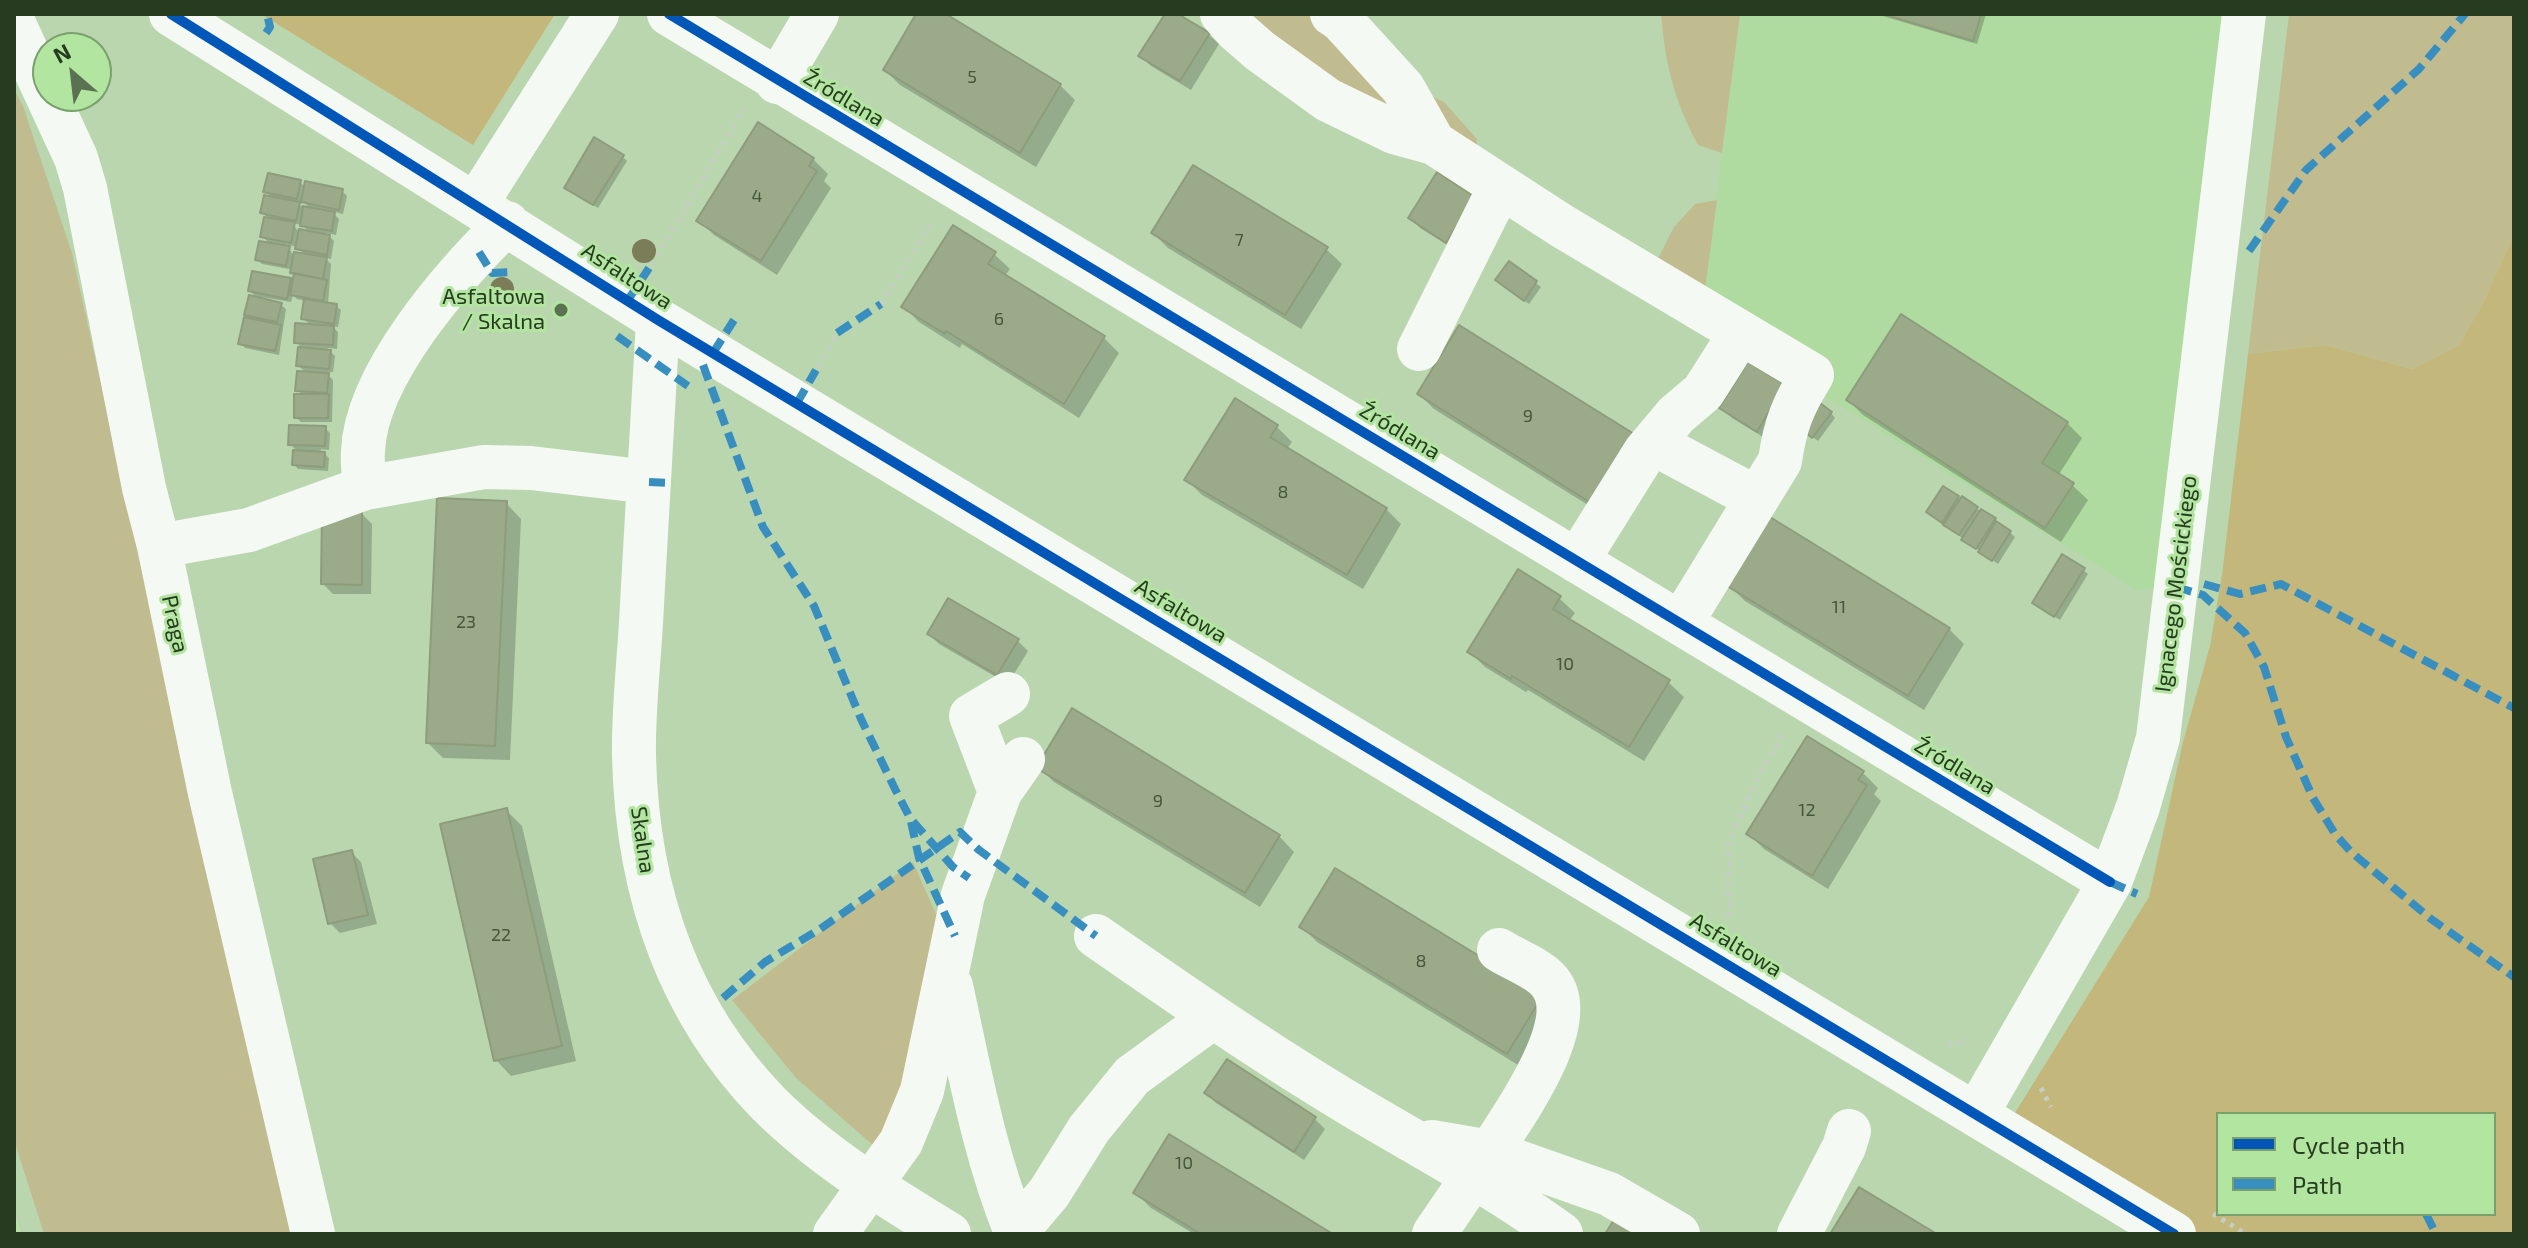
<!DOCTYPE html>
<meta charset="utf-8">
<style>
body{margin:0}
#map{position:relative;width:2528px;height:1248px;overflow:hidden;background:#bad6af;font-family:"Exo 2",sans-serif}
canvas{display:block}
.frame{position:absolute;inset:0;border:16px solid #273b20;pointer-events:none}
.legend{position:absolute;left:2216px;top:1112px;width:280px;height:104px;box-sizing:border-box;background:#b2e5a0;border:2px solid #7aa16d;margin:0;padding:10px 14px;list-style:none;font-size:24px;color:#273b20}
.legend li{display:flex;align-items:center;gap:16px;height:40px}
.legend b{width:40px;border:2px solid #7aa16d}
.north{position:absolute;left:32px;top:32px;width:80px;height:80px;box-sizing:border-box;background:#b2e5a0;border:2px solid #7aa16d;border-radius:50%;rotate:332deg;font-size:22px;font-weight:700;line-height:32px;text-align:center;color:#273b20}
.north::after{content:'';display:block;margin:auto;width:28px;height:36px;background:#5a7152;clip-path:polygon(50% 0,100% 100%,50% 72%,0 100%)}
</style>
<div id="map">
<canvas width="2528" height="1248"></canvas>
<div class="frame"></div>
<ul class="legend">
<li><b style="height:10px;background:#0057b8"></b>Cycle path</li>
<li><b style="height:10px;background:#398ec0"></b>Path</li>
</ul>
<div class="north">N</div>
</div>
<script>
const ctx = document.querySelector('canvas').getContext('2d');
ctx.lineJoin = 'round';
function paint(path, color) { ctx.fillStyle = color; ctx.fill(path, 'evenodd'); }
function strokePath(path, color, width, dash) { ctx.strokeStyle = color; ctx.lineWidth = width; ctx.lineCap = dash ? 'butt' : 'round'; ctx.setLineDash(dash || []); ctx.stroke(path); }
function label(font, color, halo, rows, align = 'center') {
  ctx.font = font + ' "Exo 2",sans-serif'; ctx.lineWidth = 6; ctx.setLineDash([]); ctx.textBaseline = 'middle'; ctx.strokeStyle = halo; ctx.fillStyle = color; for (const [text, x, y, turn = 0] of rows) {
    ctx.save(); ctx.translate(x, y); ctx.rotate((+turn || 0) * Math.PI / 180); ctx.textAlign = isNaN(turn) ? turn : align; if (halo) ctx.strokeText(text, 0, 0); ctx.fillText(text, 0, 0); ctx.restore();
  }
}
paint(new Path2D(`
 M1740,14H2242L2176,587L2135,589L1701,319Z`), '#afdaa0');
paint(new Path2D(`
 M1237,14H1314L1376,71L1444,102L1477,139L1475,170Z
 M1661,14H1740L1722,153L1698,145C1674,101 1665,63 1661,14Z
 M2289,14H2514V241H2511L2484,301L2459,345L2412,369L2325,345L2248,354Z
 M14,89L23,106L72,253L140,561L302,1234H44L14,1140Z
 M1717,200L1701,319L1646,282L1674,227L1695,204Z
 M913,862L946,937L883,1154L796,1078L732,1000Z`), '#c1bc90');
paint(new Path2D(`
 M261,14H555L473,145Z
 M2511,241H2514V1234H2158L2000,1137L2149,897L2183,742L2210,646L2222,575L2248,354L2325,345L2412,369L2459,345L2484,301ZM2218,1114H2494V1214H2218Z`), '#c4b77b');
paint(new Path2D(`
 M919,14H942L1060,85L1075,100L1036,167L900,85L885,70Z
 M1167,14H1174L1208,34L1219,44L1191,90L1151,66L1141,56Z
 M1876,14H1986L1977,44Z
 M623,157L627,161L598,208L566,188Z
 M813,159L828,174L824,181L831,188L777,275L714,235L699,220Z
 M300,182L306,188L342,191L347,196L343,214L331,211L339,219L336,235L326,233L334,241L331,259L324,257L331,264L328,304L336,306L341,310L338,327L332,326L338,332L337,349L327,348L335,356L333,372H325L333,380L332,422H301L296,417L303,396L298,390L306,373L298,365L300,346L296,342L311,326L304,319L306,301L297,299L293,295L291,302L261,297V300L281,305L286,309L279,355L245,348L241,343L253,321L247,314L259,300L250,291L290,280L293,283L294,270L262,264L257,260L271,245L263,237L267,217L262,213L272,198L266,192ZM302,200L312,210L300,205ZM292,223L302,225L310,233L298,231ZM285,244L298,247L305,256L293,254Z
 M1484,208L1457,251L1420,228L1410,218Z
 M1153,233L1326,249L1342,264L1301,329L1168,248Z
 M994,254L1010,269L1005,276L1104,338L1119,353L1079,418L962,344L960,348L919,322L904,307Z
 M1509,264L1541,287L1529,304L1502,285Z
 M1460,328L1612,520L1434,409L1419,394Z
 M1784,387L1768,440L1732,418L1721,407Z
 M1848,400L2067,423L2082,438L2058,476L2072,485L2088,500L2061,542L1863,415Z
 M1831,413L1835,418L1818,441L1803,430Z
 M1276,426L1292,442L1287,449L1386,509L1401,524L1363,589L1202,495L1187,480Z
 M325,428L330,433L329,450L320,449L329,458L328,471L298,469L294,464L298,452L290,444Z
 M1958,497L1995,520L2015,537L1998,564L1933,517Z
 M506,503L521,519L510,760L443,758L428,743Z
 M362,514L372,524L371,594H333L323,584Z
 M2083,570L2088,574L2060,620L2039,607Z
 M1730,586L1949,629L1964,644L1924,710L1745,601Z
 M1559,598L1575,613L1569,621L1668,682L1684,697L1644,761L1528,690L1526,692L1485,667L1470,652Z
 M929,634L1018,641L1028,651L1008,684L939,644Z
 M1073,711L1279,836L1294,852L1260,907L1054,782L1039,767Z
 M1863,773L1878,788L1874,794L1881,801L1828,889L1764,849L1749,834Z
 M506,810L522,826L576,1061L511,1076L496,1060Z
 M351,852L361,862L377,924L340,933L330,923Z
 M1302,927L1542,996L1523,1068L1317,942Z
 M1206,1093L1315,1119L1325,1129L1304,1160L1216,1103Z
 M1135,1192L1329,1234H1194L1151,1208Z`), '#0003');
const building = new Path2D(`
 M916,14H946L1061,84L1020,153L883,70Z
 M1165,14H1178L1210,33L1180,81L1138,56Z
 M1883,14H1981L1973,41Z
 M758,122L814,158L809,166L817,171L761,261L696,221Z
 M594,137L624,155L593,205L564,188Z
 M1193,165L1328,247L1285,315L1151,233Z
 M1437,172L1475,197L1446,243L1408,218Z
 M268,173L301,180L297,199L263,192Z
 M305,181L343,189L339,210L301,202Z
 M264,195L300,202L296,221L260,213Z
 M303,206L335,212L332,231L300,226Z
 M264,217L295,222L291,243L260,237Z
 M953,225L996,252L988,264L1105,336L1064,404L946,331L945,334L901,307Z
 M299,229L330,235L327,255L295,249Z
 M259,241L290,246L286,266L255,260Z
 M294,252L327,257L323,279L290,273Z
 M1509,261L1537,281L1524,301L1495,280Z
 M252,271L291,278L287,299L248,291Z
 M294,273L327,280L323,301L290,295Z
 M249,295L282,303L277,322L244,315Z
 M304,299L337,304L334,324L301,319Z
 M1901,314L2068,422L2042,463L2074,483L2045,528L1846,400Z
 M244,317L281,325L275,351L238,344Z
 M295,323L334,326L333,345L294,343Z
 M1459,325L1639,437L1596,506L1417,394Z
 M298,347L331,350L329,369L296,366Z
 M1748,362L1785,385L1757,432L1719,408Z
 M297,371L329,373L327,393L295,391Z
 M294,394H329L328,418H294Z
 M1235,398L1278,425L1270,437L1387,508L1347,575L1184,480Z
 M1816,400L1832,412L1812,438L1796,425Z
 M289,425L326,426L325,446L288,445Z
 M293,450L325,452L324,467L292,465Z
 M1943,486L1959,496L1942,523L1926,512Z
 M1962,496L1978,507L1959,535L1943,525Z
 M437,498L507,501L495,746L426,743Z
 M1981,509L1996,518L1976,549L1961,540Z
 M322,511L362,512V585L321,584Z
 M1770,517L1950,628L1908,696L1727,586Z
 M1996,521L2011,531L1992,561L1978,552Z
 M2062,554L2085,568L2054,617L2032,603Z
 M1518,569L1561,596L1553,609L1670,680L1629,747L1512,676L1511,679L1467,652Z
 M948,598L1019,639L997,675L927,634Z
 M1072,708L1280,835L1245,893L1036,768Z
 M1807,736L1864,771L1858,780L1867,785L1812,876L1746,834Z
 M507,808L562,1046L494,1061L440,824Z
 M352,850L368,915L328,924L313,859Z
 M1335,868L1543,995L1507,1054L1299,927Z
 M1227,1059L1316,1117L1294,1152L1204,1093Z
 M1169,1134L1333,1234H1201L1133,1193Z
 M1859,1187L1937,1234H1830Z
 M1619,1212L1654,1234H1605Z`);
paint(building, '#9bab8a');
strokePath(building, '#8d9c7b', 2);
strokePath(new Path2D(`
 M651,265L744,109
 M881,304L931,223
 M818,367L837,333
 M1729,916V842L1761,771L1782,735
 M1948,1044H1957L1969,1039
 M2041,1088L2051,1107
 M2213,1214L2246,1234`), '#c5cec2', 5, [4, 6]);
strokePath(new Path2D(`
 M171,14L658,320L2174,1234
 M669,14L2110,882
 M1222,14L1237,31L1260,51L1328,100L1394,132L1434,143L1562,226L1812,375C1793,405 1785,425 1780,461L1681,623
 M1332,14L1341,20L1403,88L1434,143
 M14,24L76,158L85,188L144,488L159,546L210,793L313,1234
 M777,82L817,14
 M476,204L597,14
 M658,320C653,415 647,510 642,604C640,654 633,706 634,756C637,887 675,1007 768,1103C821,1156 885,1195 949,1234
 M1419,349L1500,187
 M1653,443L1743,491
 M365,488C364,476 362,463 363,451C366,374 454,275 507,223
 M159,546L249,530L365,488L484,467L531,468L649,482
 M1577,561L1645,452L1676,415L1703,392L1740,334
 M1000,792L971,716L1008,694
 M1096,936C1181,995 1266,1054 1355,1107C1424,1148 1495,1186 1561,1234
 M951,986C969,1068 984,1154 1016,1232L1014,1234
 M1977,1113L2110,882L2138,807L2158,738L2244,14
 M1432,1142L1490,1152C1513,1116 1586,1018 1547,979C1535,967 1513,959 1499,950
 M1016,1232L1049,1193L1089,1129L1132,1076L1213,1017
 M835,1234L901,1142L922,1091L963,895L1000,792L1023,759
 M1434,1234L1490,1152L1609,1194L1678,1234
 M1799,1234L1844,1147L1849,1131`), '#f5f9f3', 44);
const rail = new Path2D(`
 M14,1219L19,1234`);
strokePath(rail, '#c2c9be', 9);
strokePath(rail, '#b2e5a0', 6, [18]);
strokePath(new Path2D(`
 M266,33L270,27L267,14
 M2249,251L2306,170L2419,69L2465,14
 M479,252L492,273L512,272
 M628,300L649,268
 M837,333L881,304
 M617,336L688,386
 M713,353L734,320
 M703,365L763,527L814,606L861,719L895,789L910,818L953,867L969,878
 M797,403L816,370
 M649,482L673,483
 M2204,584L2240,594L2281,584L2514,708
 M2176,587L2203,595L2245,633L2264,667L2286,737L2313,798L2335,834L2351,852L2431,919L2514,977
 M911,822L919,858L955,936
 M2110,882L2137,894
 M723,998L765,962L820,929L960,832L979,850L1096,936
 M2426,1214L2436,1234`), '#398ec0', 8, [16, 8]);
strokePath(new Path2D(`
 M171,14L658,320L2174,1234
 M669,14L2110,882`), '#0057b8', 10);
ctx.fillStyle = '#7b7d59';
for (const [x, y] of [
 [644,251],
 [502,289]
]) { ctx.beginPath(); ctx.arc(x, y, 12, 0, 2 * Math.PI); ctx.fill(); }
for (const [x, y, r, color] of [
 [561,310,8,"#5a7152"]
]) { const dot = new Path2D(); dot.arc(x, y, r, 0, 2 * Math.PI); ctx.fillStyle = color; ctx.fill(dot); strokePath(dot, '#b2e5a0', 3); }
label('18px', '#44573a', null, [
 ["5",972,77],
 ["4",757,196],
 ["7",1239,240],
 ["6",999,319],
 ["9",1528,416],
 ["8",1283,492],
 ["11",1839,607],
 ["23",466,622],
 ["10",1565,664],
 ["9",1158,801],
 ["12",1807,810],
 ["22",501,935],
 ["8",1421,961],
 ["10",1184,1163]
]);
label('22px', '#273b20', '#b2e5a0', [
 ["Źródlana",844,98,31],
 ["Asfaltowa",627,276,33],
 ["Źródlana",1400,431,31],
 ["Ignacego Mościckiego",2176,584,-83],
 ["Asfaltowa",1181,611,31],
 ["Praga",175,624,78],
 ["Źródlana",1955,766,31],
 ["Skalna",643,840,82],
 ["Asfaltowa",1736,945,31]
]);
label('22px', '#273b20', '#b2e5a0', [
 ["Asfaltowa",545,297],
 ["/ Skalna",545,322]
], 'right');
</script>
